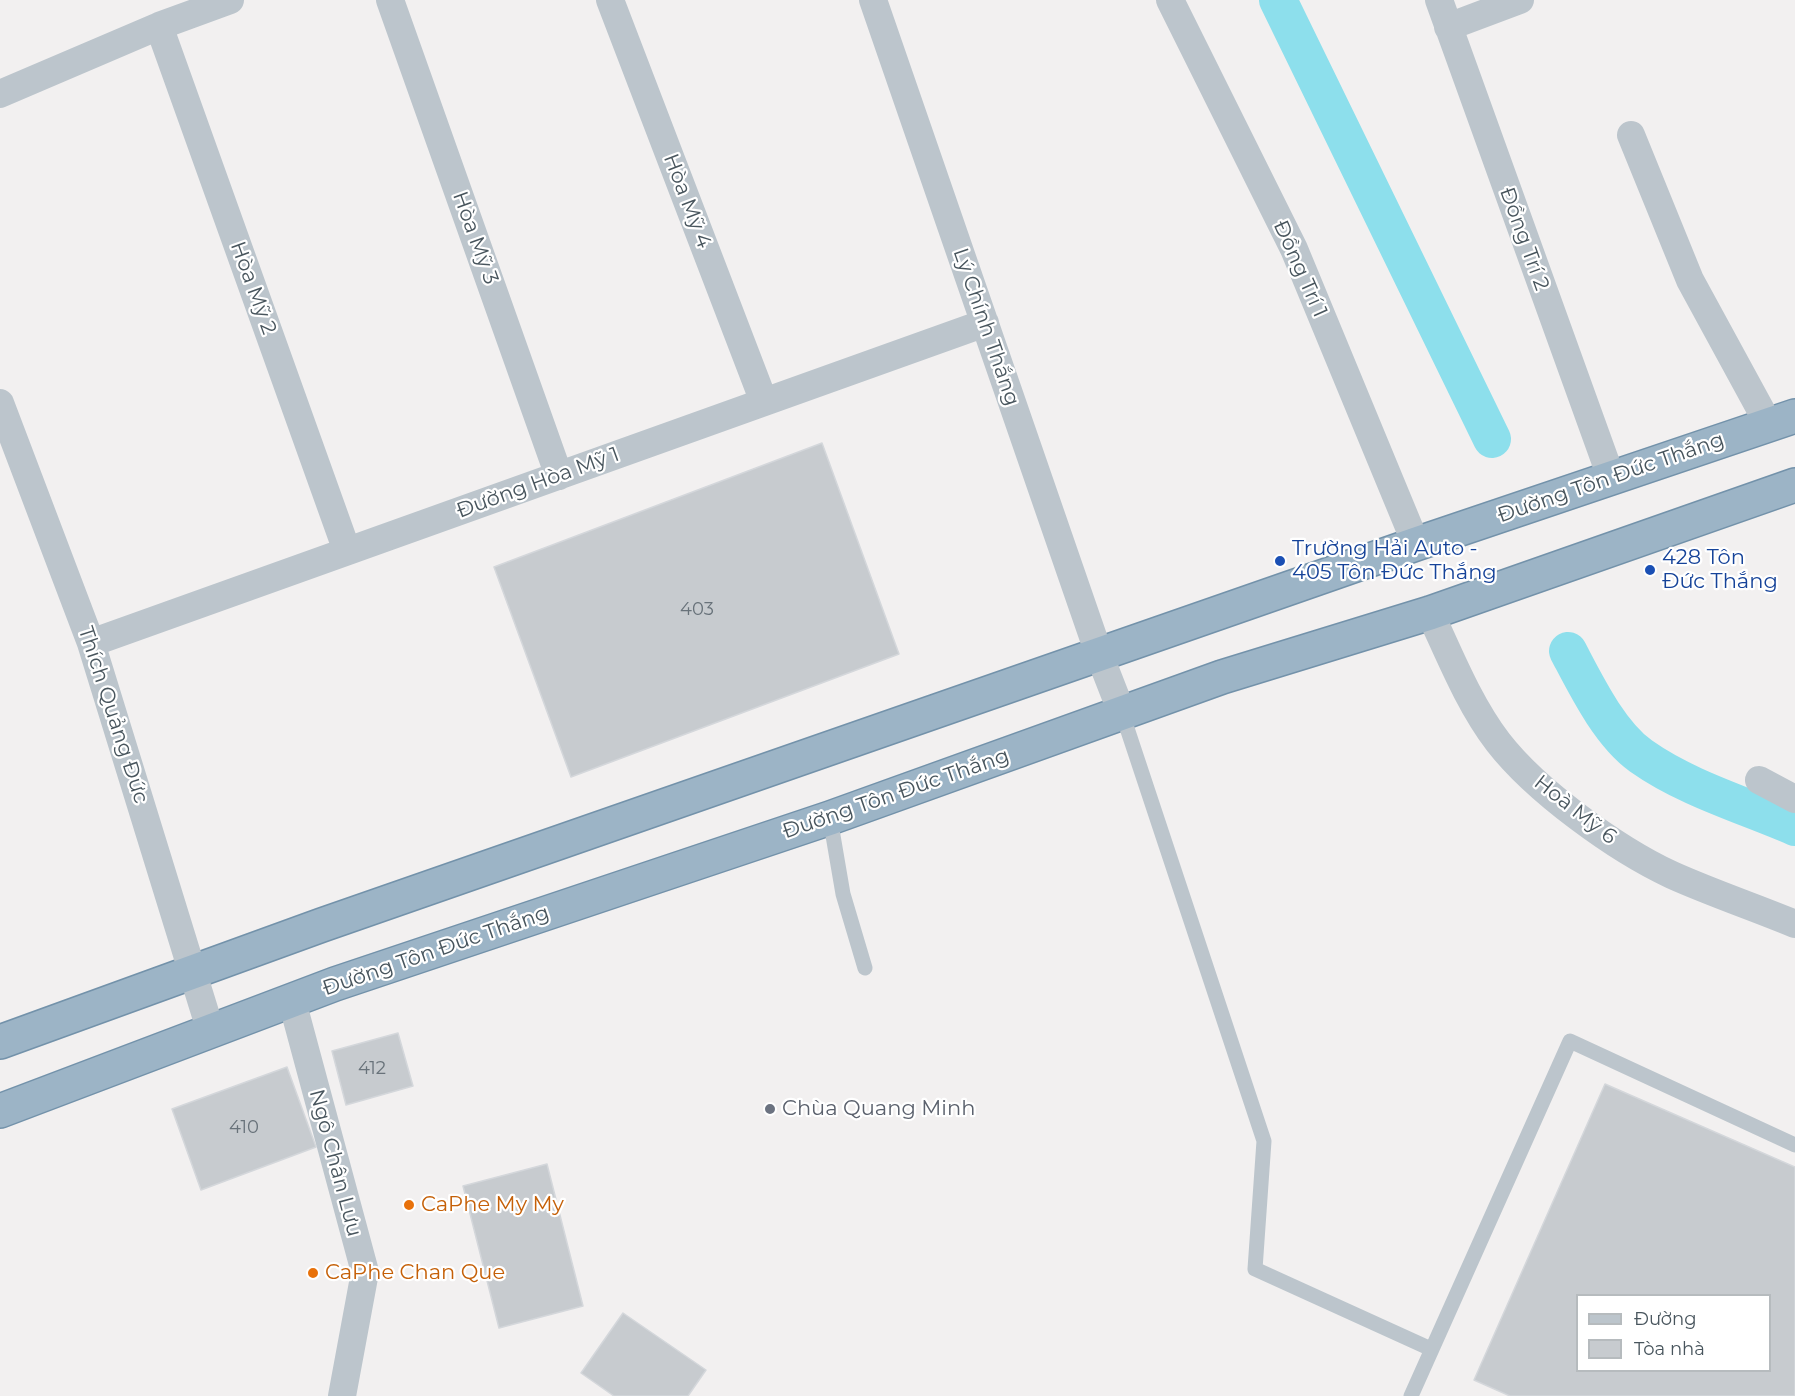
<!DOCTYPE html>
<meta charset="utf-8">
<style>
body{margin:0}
#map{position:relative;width:1795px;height:1396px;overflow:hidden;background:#f2f0f0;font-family:Montserrat,sans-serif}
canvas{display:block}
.legend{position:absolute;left:1576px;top:1294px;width:195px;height:78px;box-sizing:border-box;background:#fff;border:2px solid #b6bbbe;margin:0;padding:8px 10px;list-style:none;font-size:18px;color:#48555d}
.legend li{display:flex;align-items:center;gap:12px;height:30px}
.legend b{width:30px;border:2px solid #b6bbbe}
</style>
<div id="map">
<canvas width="1795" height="1396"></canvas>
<ul class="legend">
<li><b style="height:8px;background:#bcc5cc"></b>Đường</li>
<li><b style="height:16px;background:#c7cbcf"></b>Tòa nhà</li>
</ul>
</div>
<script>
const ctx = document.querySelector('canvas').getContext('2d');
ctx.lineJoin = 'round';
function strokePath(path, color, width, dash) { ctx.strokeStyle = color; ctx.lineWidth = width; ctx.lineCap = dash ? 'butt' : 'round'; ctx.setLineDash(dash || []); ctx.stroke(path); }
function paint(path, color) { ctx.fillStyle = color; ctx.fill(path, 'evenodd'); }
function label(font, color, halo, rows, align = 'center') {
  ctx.font = font + ' Montserrat,sans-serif'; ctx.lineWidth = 4.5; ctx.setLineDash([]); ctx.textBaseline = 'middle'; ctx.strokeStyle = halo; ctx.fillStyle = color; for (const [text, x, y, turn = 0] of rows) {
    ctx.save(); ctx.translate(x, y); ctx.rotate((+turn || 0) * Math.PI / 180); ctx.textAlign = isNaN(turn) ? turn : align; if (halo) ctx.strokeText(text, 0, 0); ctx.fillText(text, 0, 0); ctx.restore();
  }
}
strokePath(new Path2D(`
 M1278,0L1492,439
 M1568,651C1586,685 1609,733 1641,756C1686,788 1744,805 1795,827`), '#8ddfec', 38);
const building = new Path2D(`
 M822,443L899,654L571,777L494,567Z
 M398,1033L413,1086L346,1105L332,1051Z
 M287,1067L316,1147L201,1190L172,1109Z
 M1605,1084L1795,1167V1396H1510L1474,1380ZM1578,1296H1770V1370H1578Z
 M547,1164L583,1306L499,1328L463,1186Z
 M623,1313L706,1370L688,1396H614L581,1373Z`);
paint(building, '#c7cbcf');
strokePath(building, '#d4d7db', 1.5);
const trunk = new Path2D(`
 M0,1042L322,925L1416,544L1795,416
 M0,1111L335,984L830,818L1222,677L1430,613L1795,485`);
strokePath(trunk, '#7392aa', 36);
strokePath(new Path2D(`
 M1122,713L1264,1141L1255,1269L1431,1349
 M830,818L843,894L865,968
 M1411,1396L1570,1041L1795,1145`), '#bcc5cc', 15);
strokePath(new Path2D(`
 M390,0L559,476
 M610,0L764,402
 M873,0L1099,654L1122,713
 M1170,0L1294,249L1416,544
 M1439,0L1611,477
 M159,26L347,551
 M1448,27L1520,0
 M0,94L159,26L230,0
 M1631,135L1690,280L1769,425
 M0,403L91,643L211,1032
 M1430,613C1450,656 1469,704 1498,742C1536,791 1616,849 1672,875C1712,893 1754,907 1795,924
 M91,643L985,323
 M1759,780L1795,799
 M292,1001L365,1272L342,1396`), '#bcc5cc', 28);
strokePath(trunk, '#9cb4c6', 33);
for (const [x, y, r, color] of [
 [1280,561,6,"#1a4fb4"],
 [1650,570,6,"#1a4fb4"],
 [770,1109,6,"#6b7280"],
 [409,1205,6,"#e8710a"],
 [313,1273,6,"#e8710a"]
]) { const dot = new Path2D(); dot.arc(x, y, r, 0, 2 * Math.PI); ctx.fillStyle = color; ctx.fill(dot); strokePath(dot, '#fff', 2); }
label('18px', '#68727a', null, [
 ["403",697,610],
 ["412",372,1069],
 ["410",244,1128]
]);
label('21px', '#48555d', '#fff', [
 ["Hòa Mỹ 4",687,201,69],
 ["Hòa Mỹ 3",475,238,70],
 ["Đồng Trí 2",1524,239,70],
 ["Đồng Trí 1",1300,269,66],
 ["Hòa Mỹ 2",253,288,70],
 ["Lý Chính Thắng",986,327,71],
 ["Đường Tôn Đức Thắng",1611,478,-19],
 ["Đường Hòa Mỹ 1",538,483,-20],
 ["Thích Quảng Đức",113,715,72],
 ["Đường Tôn Đức Thắng",896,794,-19],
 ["Hoà Mỹ 6",1575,810,38],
 ["Đường Tôn Đức Thắng",436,951,-19],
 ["Ngô Chân Lưu",335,1163,75]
]);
label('21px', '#164399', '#fff', [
 ["Trường Hải Auto -",1292,549],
 ["405 Tôn Đức Thắng",1292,573],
 ["428 Tôn",1662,558],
 ["Đức Thắng",1662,582]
], 'left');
label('21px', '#5b616d', '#fff', [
 ["Chùa Quang Minh",782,1109]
], 'left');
label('21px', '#c56008', '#fff', [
 ["CaPhe My My",421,1205],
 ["CaPhe Chan Que",325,1273]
], 'left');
</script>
